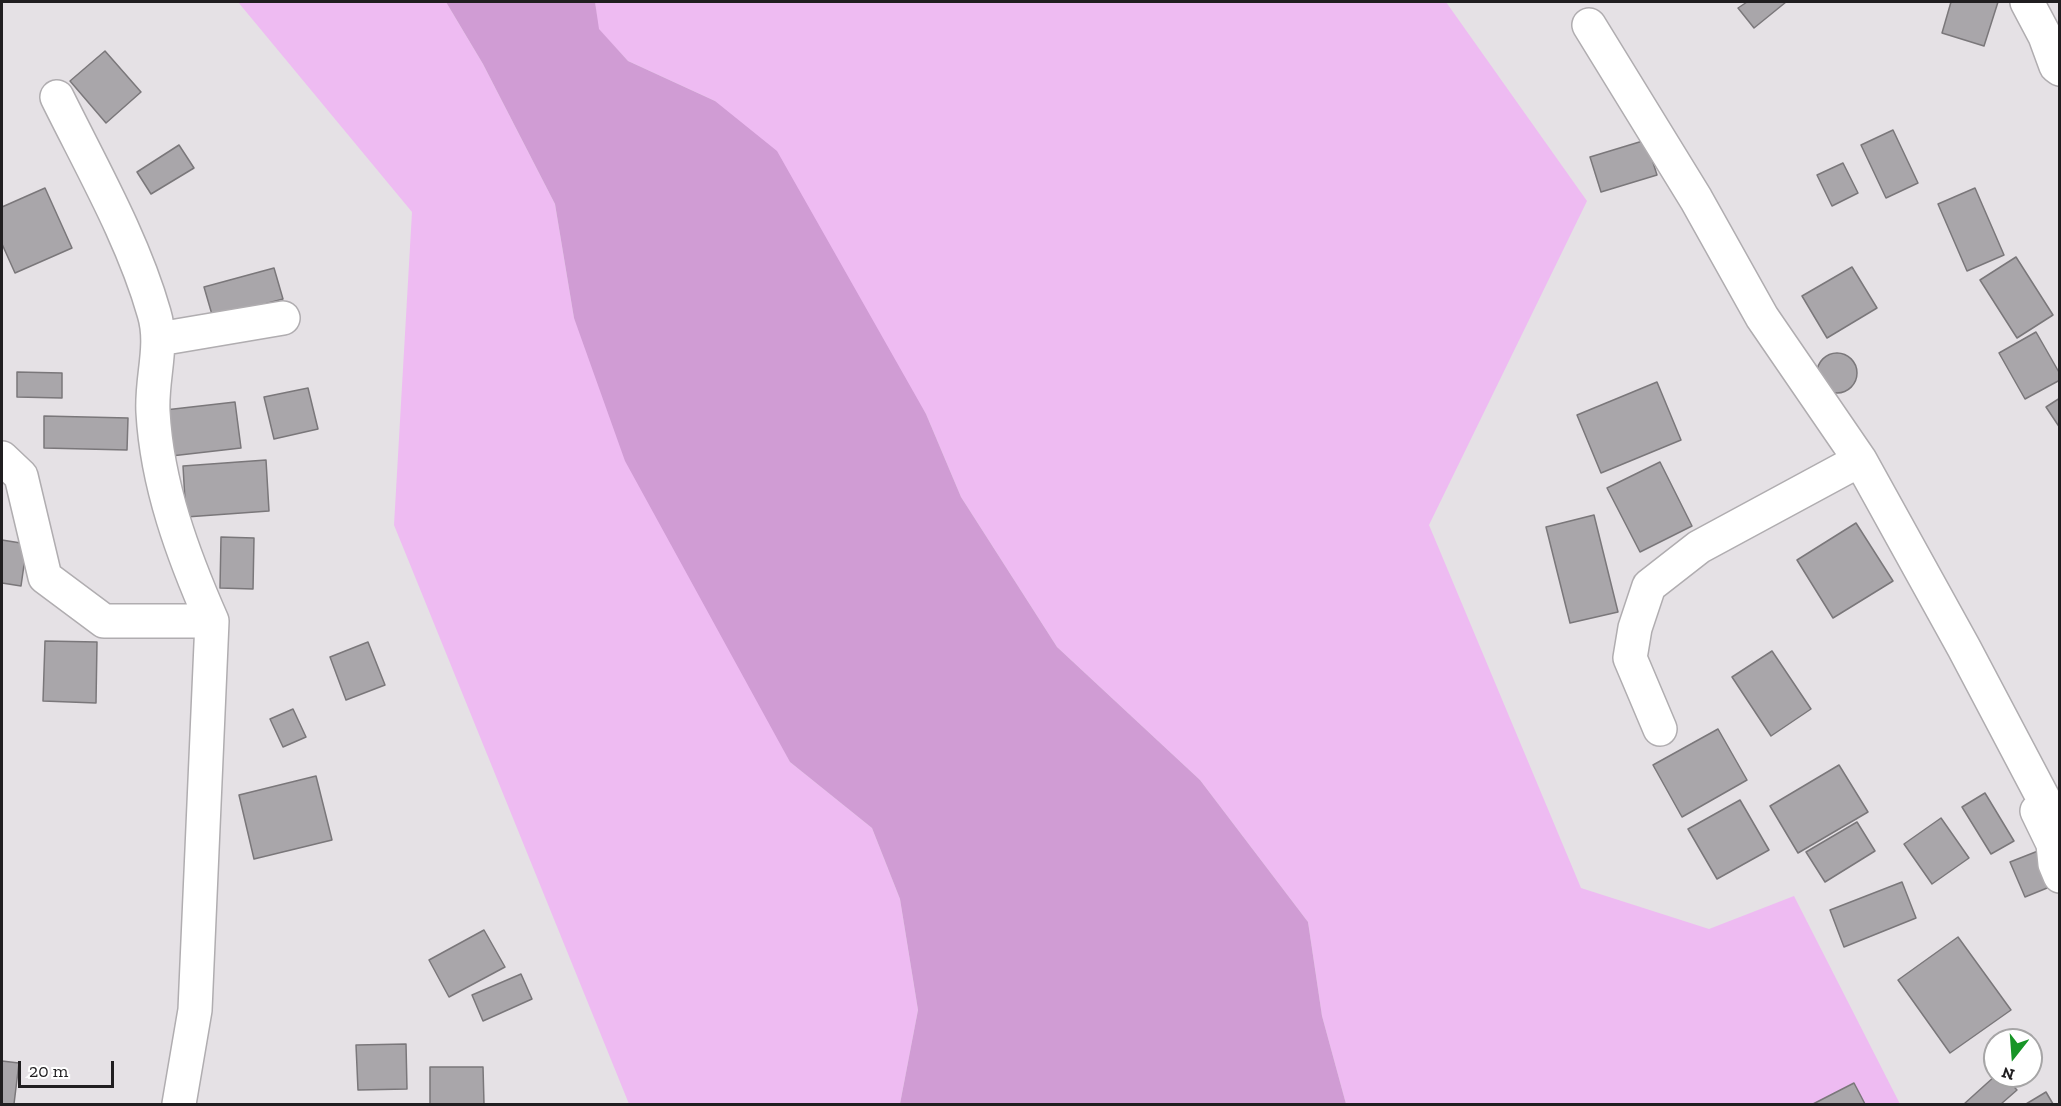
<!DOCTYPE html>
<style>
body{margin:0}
#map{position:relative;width:2061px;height:1106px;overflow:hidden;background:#e5e1e5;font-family:"Zilla Slab",serif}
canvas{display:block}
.frame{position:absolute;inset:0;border:3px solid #201e20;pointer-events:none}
.north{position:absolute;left:1983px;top:1028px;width:60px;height:60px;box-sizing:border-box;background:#fff;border:2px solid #a6a5a6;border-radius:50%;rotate:197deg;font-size:16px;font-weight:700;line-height:24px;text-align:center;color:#201e20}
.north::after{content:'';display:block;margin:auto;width:21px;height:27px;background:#179527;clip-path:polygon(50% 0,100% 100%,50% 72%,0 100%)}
.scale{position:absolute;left:18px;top:1061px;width:96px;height:27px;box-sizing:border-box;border:3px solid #201e20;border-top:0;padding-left:8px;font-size:18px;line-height:21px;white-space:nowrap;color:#201e20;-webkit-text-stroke:4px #fff;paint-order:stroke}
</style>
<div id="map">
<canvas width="2061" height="1106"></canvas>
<div class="frame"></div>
<div class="north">N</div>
<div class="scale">20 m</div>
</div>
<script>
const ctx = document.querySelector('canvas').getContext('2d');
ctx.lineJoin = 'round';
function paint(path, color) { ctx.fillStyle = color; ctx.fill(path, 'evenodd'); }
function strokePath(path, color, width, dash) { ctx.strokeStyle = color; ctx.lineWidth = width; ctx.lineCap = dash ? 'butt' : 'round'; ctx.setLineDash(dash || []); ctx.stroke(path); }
paint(new Path2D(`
 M238,2H446L483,64L555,204L574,318L790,762L872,828L900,899L918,1010L900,1104H629L394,525L412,212Z
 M595,2H1446L1587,201L1429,525L1581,888L1709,929L1794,896L1900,1104H1346L1322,1016L1308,922L1200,780L1057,647L961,497L926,414L715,101L628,61L598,29Z`), '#eebbf2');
paint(new Path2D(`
 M446,2H595L599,29L628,61L715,101L777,151L926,414L961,497L1057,647L1200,780L1308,922L1322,1016L1346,1104H900L918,1010L900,899L872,828L790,762L625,461L574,318L555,204L483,64Z`), '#d09cd4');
const building = new Path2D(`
 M1747,2H1786L1754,28L1738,8Z
 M1951,2H1998L1984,46L1942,33Z
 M105,51L141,92L106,123L70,81Z
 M1893,130L1918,183L1886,198L1861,145Z
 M1646,140L1657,175L1601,192L1590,157Z
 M179,145L194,168L151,194L137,172Z
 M1843,163L1858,193L1832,206L1817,175Z
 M45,188L72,248L15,273L2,244V207Z
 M1975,188L2004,255L1967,271L1938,204Z
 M2016,257L2053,315L2017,338L1980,280Z
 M1852,267L1877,308L1827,338L1802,296Z
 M274,268L283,299L213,318L204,287Z
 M2036,332L2060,374V380L2025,399L1999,353Z
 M1817 373a20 20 0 1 1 40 0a20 20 0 1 1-40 0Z
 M17,372L62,373V398L17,397Z
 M1657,382L1681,440L1601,473L1577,415Z
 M308,388L318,429L274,439L264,397Z
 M2060,398V428L2046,407Z
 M235,402L241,448L171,456L165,410Z
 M44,416L128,418L127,450L44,448Z
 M266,460L269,511L186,517L183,466Z
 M1660,462L1692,526L1640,552L1607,488Z
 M1594,515L1618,612L1570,623L1546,527Z
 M1856,523L1893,581L1833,618L1797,560Z
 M221,537L254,538L253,589L220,588Z
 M2,540L27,544L21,586L2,583Z
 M45,641L97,642L96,703L43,701Z
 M368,642L385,685L346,700L330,657Z
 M1772,651L1811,709L1771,736L1732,677Z
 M293,709L306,737L283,747L270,719Z
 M1718,729L1747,780L1682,817L1653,765Z
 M1839,765L1868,812L1798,853L1770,806Z
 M316,776L332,840L254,859L239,795Z
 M1985,793L2014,841L1991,854L1962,807Z
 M1740,800L1769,850L1717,879L1688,829Z
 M1941,818L1969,858L1932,884L1904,844Z
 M1857,822L1875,851L1825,882L1806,852Z
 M2038,851L2052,886L2025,897L2010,862Z
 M1902,882L1916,918L1844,947L1830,910Z
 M484,930L505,967L449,997L429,960Z
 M1958,937L2011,1010L1950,1053L1898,980Z
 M521,974L532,999L483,1021L472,995Z
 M406,1044L407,1089L358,1090L356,1045Z
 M2,1061L19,1063L14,1104H2Z
 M430,1067H483L484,1104H430Z
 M1995,1076H2004L2017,1090L2001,1104H1964Z
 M1854,1083L1865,1104H1813Z
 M2046,1092L2053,1104H2026Z`);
paint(building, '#a9a6aa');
strokePath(building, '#7a777a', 1.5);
const minor = new Path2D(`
 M2027,2L2045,36L2056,66L2060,69
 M1589,25L1696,199L1762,317L1860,460L1964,648L2060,830
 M57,97C91,166 133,239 154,313C164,346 151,378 153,412C157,485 183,555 212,621
 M159,339L283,318
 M2,458L21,476L45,577L104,621H212L195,1010L179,1104
 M1660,729L1630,658L1635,628L1649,586L1699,547L1860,460
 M2037,811L2053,844L2055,864L2060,876`);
strokePath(minor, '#b0adb0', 36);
strokePath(minor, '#fff', 33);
</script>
